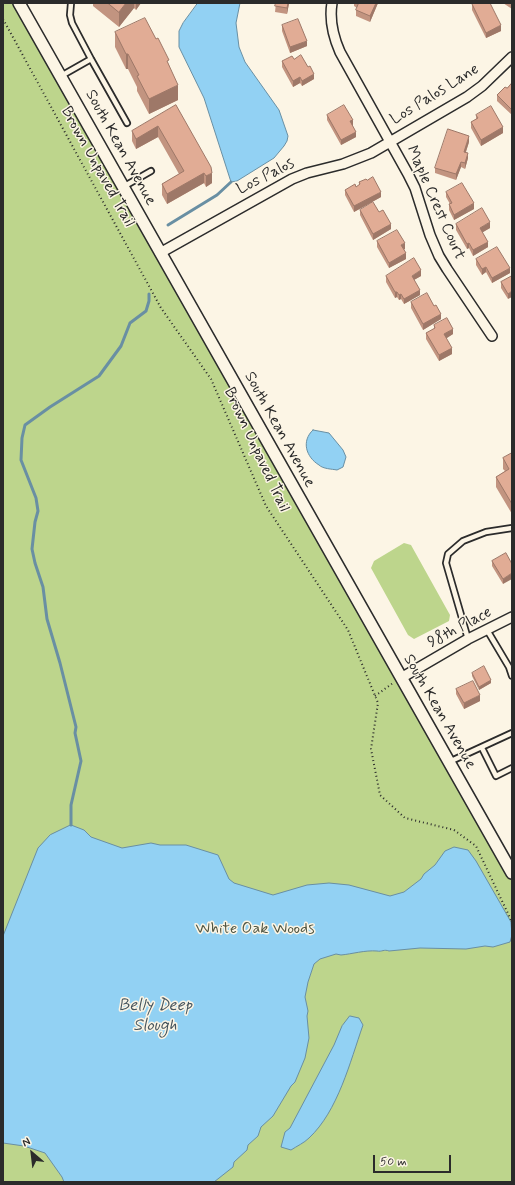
<!DOCTYPE html>
<style>
body{margin:0}
#map{position:relative;width:515px;height:1185px;overflow:hidden;background:#fcf5e5;font-family:Mynerve,sans-serif}
canvas{display:block}
.frame{position:absolute;inset:0;border:4px solid #2b2b2b;pointer-events:none}
.north{position:absolute;left:12px;top:1133px;width:40px;height:40px;-webkit-text-stroke:3px #fcf5e5;paint-order:stroke;rotate:332deg;font-size:11px;font-weight:700;line-height:16px;text-align:center;color:#2b2b2b}
.north::after{content:'';display:block;margin:auto;width:14px;height:18px;background:#2b2b2b;clip-path:polygon(50% 0,100% 100%,50% 72%,0 100%)}
.scale{position:absolute;left:373px;top:1155px;width:78px;height:18px;box-sizing:border-box;border:2px solid #2b2b2b;border-top:0;padding-left:5px;font-size:12px;line-height:14px;white-space:nowrap;color:#2b2b2b;-webkit-text-stroke:3px #fcf5e5;paint-order:stroke}
</style>
<div id="map">
<canvas width="515" height="1185"></canvas>
<div class="frame"></div>
<div class="north">N</div>
<div class="scale">50 m</div>
</div>
<script>
const ctx = document.querySelector('canvas').getContext('2d');
ctx.lineJoin = 'round';
function paint(path, color) { ctx.fillStyle = color; ctx.fill(path, 'evenodd'); }
function strokePath(path, color, width, dash) { ctx.strokeStyle = color; ctx.lineWidth = width; ctx.lineCap = dash ? 'butt' : 'round'; ctx.setLineDash(dash || []); ctx.stroke(path); }
function label(font, color, halo, rows, align = 'center') {
  ctx.font = font + ' Mynerve,sans-serif'; ctx.lineWidth = 3; ctx.setLineDash([]); ctx.textBaseline = 'middle'; ctx.strokeStyle = halo; ctx.fillStyle = color; for (const [text, x, y, turn = 0] of rows) {
    ctx.save(); ctx.translate(x, y); ctx.rotate((+turn || 0) * Math.PI / 180); ctx.textAlign = isNaN(turn) ? turn : align; if (halo) ctx.strokeText(text, 0, 0); ctx.fillText(text, 0, 0); ctx.restore();
  }
}
paint(new Path2D(`
 M3,3H19L512,876V1182H3Z
 M404,543L411,545L450,615L449,621L414,639L408,635L371,568L374,561Z`), '#bdd58c');
const water = new Path2D(`
 M198,3H240L236,23L239,47L245,62L279,110L288,136L287,141L284,146L274,158L237,181L231,182L204,98L179,47V31L183,23Z
 M313,430L329,433L343,450L346,457L343,467L337,470C332,469 323,469 319,465C306,457 301,441 313,430Z
 M71,825L84,830L91,837L122,848L151,843L160,845H186L218,855L229,879L234,883L273,895L307,885L329,883L349,885L390,896L404,892L421,879L424,874L435,865L445,851L454,847L468,850L476,861L511,922L512,935L510,942L493,947L485,946L466,949L420,948L389,951C384,949 382,952 377,951C365,950 352,954 341,955L336,954L320,959L314,964L308,982L305,997L308,1011L307,1016L309,1038L305,1058L295,1082L291,1086L273,1116L261,1127L258,1136L248,1145L247,1150L234,1162L233,1167L214,1182H64L62,1177L45,1153L24,1146L3,1143V936L38,848L50,835Z
 M350,1016L359,1018L363,1025C350,1062 338,1111 309,1138C304,1143 297,1146 291,1150L281,1147L285,1132L290,1128L334,1045L342,1026Z`);
paint(water, '#92d1f3');
strokePath(water, '#698fa3', 1);
strokePath(new Path2D(`
 M168,225L217,195L231,182
 M71,825V805L81,761L75,733L76,727L60,663L47,619L43,587L35,563L32,549L35,522L38,511L36,498L21,460L22,438L25,425L50,407L99,376L121,346L130,323L146,311L149,301V294`), '#698fa3', 3);
const service = new Path2D(`
 M71,3L70,15L72,23L91,59L127,123
 M61,76L91,59
 M123,187L151,171
 M487,630L509,667L512,676
 M468,639L446,563L448,554L463,541L486,532L512,528
 M482,748L496,776L512,768
 M449,762L512,733`);
const minor = new Path2D(`
 M332,3C329,21 333,36 340,52L408,174L415,188L430,235L439,256L447,269L492,336
 M160,253L292,179L307,173L343,164L371,153L467,97L482,86L512,57
 M401,678L468,639L512,617`);
const tertiary = new Path2D(`
 M19,3L512,873`);
strokePath(service, '#2b2b2b', 8);
strokePath(minor, '#2b2b2b', 12);
strokePath(tertiary, '#2b2b2b', 14);
strokePath(new Path2D(`
 M3,19L161,308L211,379L266,506L348,630L378,703L371,749L380,795L405,818L454,830L476,846L512,922
 M375,696L393,683`), '#2b2b2b', 2, [1, 3]);
strokePath(service, '#fcf5e5', 4.5);
strokePath(minor, '#fcf5e5', 9);
strokePath(tertiary, '#fcf5e5', 11);
paint(new Path2D(`
 M93,3H141L136,10L134,8L119,27L93,6Z
 M276,3H291L290,4H289L287,14L275,12Z
 M354,3H378L370,22L356,16V10L357,8L354,6Z
 M503,3H512V9Z
 M472,4L501,31L486,38L472,10Z
 M282,25L307,46L290,53L282,31Z
 M115,32L156,39L169,65L178,100L149,114L137,91V87L128,69H126L115,47Z
 M294,59L314,79L302,86L300,83L293,87L282,67V61Z
 M512,83V115L497,101V95L507,88Z
 M176,105L212,183L206,187L204,183L167,204L162,195V184L179,174L158,137L136,149L132,141V131Z
 M327,115L353,125H352L356,137L341,145L327,120Z
 M476,115L503,133L481,146L471,128V122L476,119Z
 M469,142L466,152L468,158L465,169L461,167L456,180L435,173V168Z
 M367,180L381,197L354,212L345,195V190L356,187L359,185V182Z
 M446,192L474,209L454,220L449,210V204H450L446,197Z
 M360,210L391,229L373,240L360,215Z
 M456,224L490,228L482,232L488,247L473,256L469,248L467,249L456,230Z
 M377,241L405,249H404L406,259L389,268L377,247Z
 M476,259L510,273L492,283L486,272L482,275L476,265Z
 M386,276H421L414,280L420,295L404,304L401,299L399,300L397,297L395,298L386,282Z
 M512,276L508,299L501,288V282Z
 M411,302L441,319L423,330L411,308Z
 M434,325L453,334L446,338L452,354L439,361L426,339V333L434,329Z
 M512,453V514L496,487V477L505,471L503,469V458Z
 M506,553L503,584L492,566V561Z
 M472,673L491,683L479,690L472,676Z
 M456,689L480,701L464,709L456,694Z`), '#c29480');
paint(new Path2D(`
 M126,3H134V8L119,27V12Z
 M136,3H141L136,10Z
 M288,3H289L287,14V8Z
 M376,3H378L370,22V16Z
 M501,25V31L486,38V33Z
 M307,41V46L290,53V47Z
 M126,54H128V69H126Z
 M314,74V79L302,86V81Z
 M300,77V83L293,87V81Z
 M178,85V100L149,114V99Z
 M353,120V125L350,127V121Z
 M158,126V137L136,149V139Z
 M503,127V133L481,146V140Z
 M356,132V137L341,145V140Z
 M469,136V142L464,157V152Z
 M468,153V158L465,169V163Z
 M461,162V167L456,180V174Z
 M204,173V183L167,204V194Z
 M212,173V183L206,187V176Z
 M381,192V197L354,212V206Z
 M474,203V209L454,220V215Z
 M490,222V228L480,234V228Z
 M391,224V229L373,240V234Z
 M488,242V247L473,256V250Z
 M405,243V249L401,251V245Z
 M469,243V248L467,249V244Z
 M406,253V259L389,268V263Z
 M486,267V272L482,275V269Z
 M510,268V273L492,283V278Z
 M421,270V276L412,281V276Z
 M420,290V295L404,304V299Z
 M512,291V297L508,299V294Z
 M395,292H397V297L395,298Z
 M401,294V299L399,300V295Z
 M441,314V319L423,330V324Z
 M453,329V334L444,340V334Z
 M452,348V354L439,361V355Z
 M512,573V579L503,584V579Z
 M491,680V683L479,690V687Z
 M480,695V701L464,709V703Z`), '#9e7868');
const building = new Path2D(`
 M108,3H126L119,12Z
 M276,3H288L287,8L275,6Z
 M359,3H376L370,16L356,10Z
 M474,3H490L501,25L486,33L472,4Z
 M145,18L156,39L158,38L169,60L167,61L178,85L149,99L137,76L139,75L128,54H126L115,32Z
 M298,19L307,41L290,47L282,25Z
 M301,55L308,67L310,66L314,74L302,81L300,77L293,81L282,61L292,56L294,59Z
 M512,83V110L497,95L505,87L507,88Z
 M176,105L211,167L212,173L206,176L204,173L167,194L162,184L184,171L158,126L136,139L132,131Z
 M344,105L353,120L350,121L356,132L341,140L327,115Z
 M491,106L503,127L481,140L471,122L478,118L476,115Z
 M448,129L469,136L464,152L468,153L465,163L461,162L456,174L435,168Z
 M373,177L381,192L354,206L345,190L355,184L356,187L360,184L359,182L366,179L367,180Z
 M462,183L474,203L454,215L449,204L452,203L446,192Z
 M373,202L379,212L383,210L391,224L373,234L360,210Z
 M482,208L490,222L480,228L488,242L473,250L469,243L467,244L456,224Z
 M397,230L405,243L401,245L406,253L389,263L377,241Z
 M497,247L510,268L492,278L486,267L482,269L476,259Z
 M414,258L421,270L412,276L420,290L404,299L401,294L399,295L397,292H395L386,276Z
 M512,276V291L508,294L501,282Z
 M427,293L434,306L436,305L441,314L423,324L411,302Z
 M447,318L453,329L444,334L452,348L439,355L426,333L435,328L434,325Z
 M512,453V504L496,477L509,469L503,458Z
 M506,553L512,564V573L503,579L492,561Z
 M484,666L491,680L479,687L472,673Z
 M473,681L480,695L464,703L456,689Z`);
paint(building, '#e1ac95');
strokePath(building, '#9e7868', 1);
label('16px', '#2b2b2b', '#fcf5e5', [
 ["Los Palos Lane",435,95,-32],
 ["South Kean Avenue",120,148,61],
 ["Brown Unpaved Trail",97,167,61],
 ["Los Palos",266,177,-27],
 ["Maple Crest Court",435,203,66],
 ["South Kean Avenue",279,430,61],
 ["Brown Unpaved Trail",256,450,65],
 ["98th Place",460,628,-28],
 ["South Kean Avenue",439,712,60]
]);
label('16px', '#505643', '#fcf5e5', [
 ["White Oak Woods",255,930]
]);
label('italic 17px', '#45545d', '#fcf5e5', [
 ["Belly Deep",155,1006],
 ["Slough",155,1026]
]);
</script>
